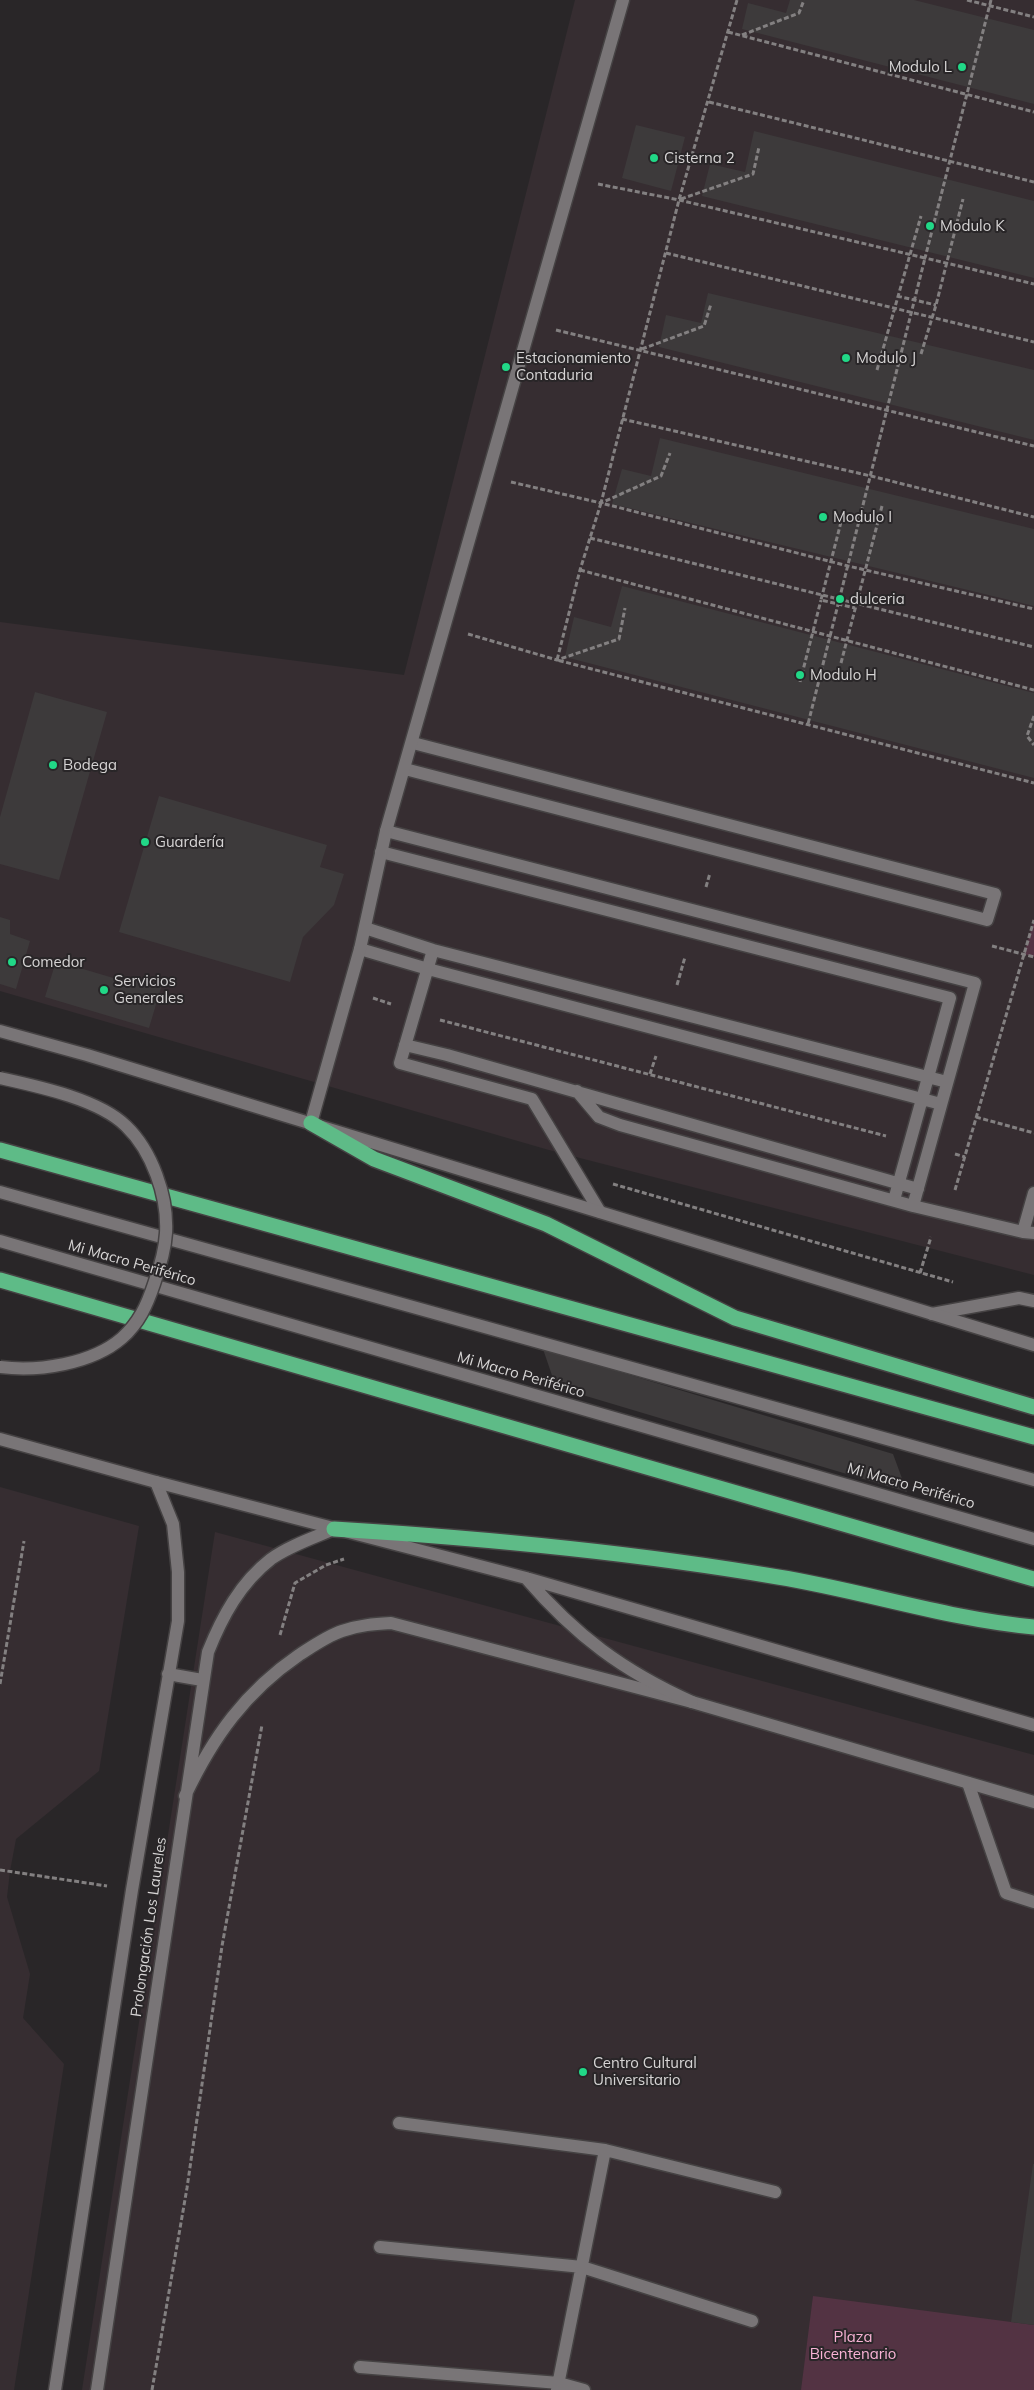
<!DOCTYPE html>
<meta charset="utf-8">
<style>
body{margin:0}
canvas{display:block;background:#292628}
</style>
<canvas width="1034" height="2390"></canvas>
<script>
const ctx = document.querySelector('canvas').getContext('2d');
ctx.lineJoin = 'round';
function paint(path, color) { ctx.fillStyle = color; ctx.fill(path, 'evenodd'); }
function strokePath(path, color, width, dash) { ctx.strokeStyle = color; ctx.lineWidth = width; ctx.lineCap = dash ? 'butt' : 'round'; ctx.setLineDash(dash || []); ctx.stroke(path); }
function label(font, color, halo, rows, align = 'center') {
  ctx.font = font + ' Mulish,sans-serif'; ctx.lineWidth = 4; ctx.setLineDash([]); ctx.textBaseline = 'middle'; ctx.strokeStyle = halo; ctx.fillStyle = color; for (const [text, x, y, turn = 0] of rows) {
    ctx.save(); ctx.translate(x, y); ctx.rotate((+turn || 0) * Math.PI / 180); ctx.textAlign = isNaN(turn) ? turn : align; if (halo) ctx.strokeText(text, 0, 0); ctx.fillText(text, 0, 0); ctx.restore();
  }
}
paint(new Path2D(`
 M575,0H1034V1275L549,1150L0,991V622L404,675Z
 M0,1487L139,1526L99,1771L16,1839L10,1871L7,1897L30,1974L23,2018L64,2064L14,2390H0Z
 M215,1532L1034,1755V2390H82Z`), '#362d31');
paint(new Path2D(`
 M1034,920V957L1024,954Z
 M813,2296L1034,2325V2390H801Z`), '#533343');
paint(new Path2D(`
 M790,0H914L1034,30V104L742,29L748,3L786,13Z
 M636,125L685,137L671,191L622,178Z
 M754,131L1034,201V278L702,196L710,164L745,172Z
 M708,293L1034,370V440L659,347L666,315L701,323Z
 M660,438L1034,529V606L612,504L622,469L651,476Z
 M622,586L1034,693V778L565,657L574,617L611,627Z
 M35,692L107,712L59,880L0,864V817Z
 M159,796L327,845L320,867L344,874L334,905L303,937L290,982L119,932Z
 M0,917L10,920V934L30,941L16,989L0,984Z
 M56,961L127,982L164,978L149,1028L45,997Z
 M543,1349L893,1454L907,1492L556,1387Z
 M1033,2164H1034V2325L1011,2322Z`), '#3d3a3b');
const service = new Path2D(`
 M405,769L987,920L995,894L413,743
 M386,831L975,983L913,1206
 M381,852L950,998L894,1200
 M365,928L433,950L947,1082
 M360,949L428,969L941,1104
 M433,950L400,1063L532,1099L600,1212
 M405,1045L447,1055L918,1189
 M577,1091L599,1117L620,1125L913,1206L1023,1232L1034,1233
 M0,1192L1034,1480
 M1023,1232L1034,1193
 M0,1241L1034,1539
 M932,1314L1019,1298L1034,1301
 M968,1783L1006,1893L1034,1902
 M399,2123L605,2150L775,2192
 M380,2247L582,2267L752,2321
 M360,2367L559,2383L584,2390
 M557,2390L605,2150`);
const minor = new Path2D(`
 M311,1123L360,949L386,831L623,0
 M168,1674L202,1680
 M185,1796C213,1737 245,1692 299,1655C313,1646 327,1636 342,1631C359,1625 375,1624 391,1623L692,1702L1034,1802
 M55,2390L132,1890L178,1621V1572L173,1524L156,1482
 M97,2390L208,1652C222,1617 240,1583 271,1559C289,1546 313,1538 334,1529`);
const secondary = new Path2D(`
 M0,1031L87,1055L1034,1345
 M0,1439L156,1482L526,1578L1034,1725
 M526,1578C576,1636 623,1671 692,1702`);
const motorway = new Path2D(`
 M311,1123L374,1159L546,1224L735,1318L1034,1407
 M0,1150L1034,1437
 M0,1280L1034,1579
 M334,1529C483,1538 631,1552 778,1577C864,1591 947,1619 1034,1627`);
strokePath(service, '#454243', 15);
strokePath(minor, '#454243', 15);
strokePath(secondary, '#454243', 15);
strokePath(motorway, '#454243', 18);
strokePath(new Path2D(`
 M737,0L679,200L601,503L848,566L1034,609
 M967,0L1034,17
 M991,0L925,258L1034,284
 M728,32L1034,112
 M742,35L799,13L804,0
 M709,102L1034,182
 M598,184L679,200L925,258L808,724
 M681,199L753,174L759,147
 M666,253L1034,342
 M897,296L936,305
 M556,330L1034,446
 M642,349L704,326L711,304
 M921,354L936,305L963,199
 M877,370L921,216
 M622,419L871,476L1034,517
 M511,482L601,503L661,476L670,453
 M601,503L580,570L557,660L1034,783
 M841,522L821,600L855,608
 M590,538L1034,647
 M580,570L1034,690
 M468,634L557,660L619,639L625,608
 M841,663L882,506
 M800,682L821,600
 M1034,716L1027,736L1034,745
 M706,887L710,873
 M992,946L1034,957
 M677,985L685,957
 M373,998L391,1004
 M440,1020L886,1136
 M650,1074L656,1056
 M976,1117L1034,1133
 M955,1154L965,1157
 M613,1184L953,1282
 M955,1190L1034,920
 M920,1273L931,1237
 M280,1635L295,1583L326,1565L344,1559
 M0,1684L24,1541
 M0,1870L107,1886
 M152,2390L187,2188L222,1946L262,1725`), '#838081', 3, [5, 2.5]);
strokePath(service, '#797577', 12);
strokePath(minor, '#797577', 12);
strokePath(secondary, '#797577', 12);
strokePath(motorway, '#5ebb87', 15);
const secondaryBridge = new Path2D(`
 M0,1078C36,1086 99,1099 126,1126C152,1151 168,1196 166,1233C165,1250 160,1267 154,1284C147,1305 139,1323 122,1338C92,1364 38,1372 0,1367`);
strokePath(secondaryBridge, '#454243', 15, []);
strokePath(secondaryBridge, '#797577', 12);
for (const [x, y, r, color] of [
 [962,67,5,"#21d887"],
 [654,158,5,"#21d887"],
 [930,226,5,"#21d887"],
 [846,358,5,"#21d887"],
 [506,367,5,"#21d887"],
 [823,517,5,"#21d887"],
 [840,599,5,"#21d887"],
 [800,675,5,"#21d887"],
 [53,765,5,"#21d887"],
 [145,842,5,"#21d887"],
 [12,962,5,"#21d887"],
 [104,990,5,"#21d887"],
 [583,2072,5,"#21d887"]
]) { const dot = new Path2D(); dot.arc(x, y, r, 0, 2 * Math.PI); ctx.fillStyle = color; ctx.fill(dot); strokePath(dot, '#292628', 2); }
label('15px', '#d6d4d4', '#292628', [
 ["Modulo L",952,67,"right"],
 ["Cisterna 2",664,158],
 ["Modulo K",940,226],
 ["Estacionamiento",516,358],
 ["Contaduria",516,375],
 ["Modulo J",856,358],
 ["Modulo I",833,517],
 ["dulceria",850,599],
 ["Modulo H",810,675],
 ["Bodega",63,765],
 ["Guardería",155,842],
 ["Comedor",22,962],
 ["Servicios",114,981],
 ["Generales",114,998],
 ["Centro Cultural",593,2063],
 ["Universitario",593,2080]
], 'left');
label('15px', '#d6d4d4', '#292628', [
 ["Mi Macro Periférico",132,1263,16],
 ["Mi Macro Periférico",521,1375,16],
 ["Mi Macro Periférico",911,1486,16],
 ["Prolongación Los Laureles",149,1927,-82]
]);
label('15px', '#f9b3d5', '#292628', [
 ["Plaza",853,2337],
 ["Bicentenario",853,2354]
]);
</script>
